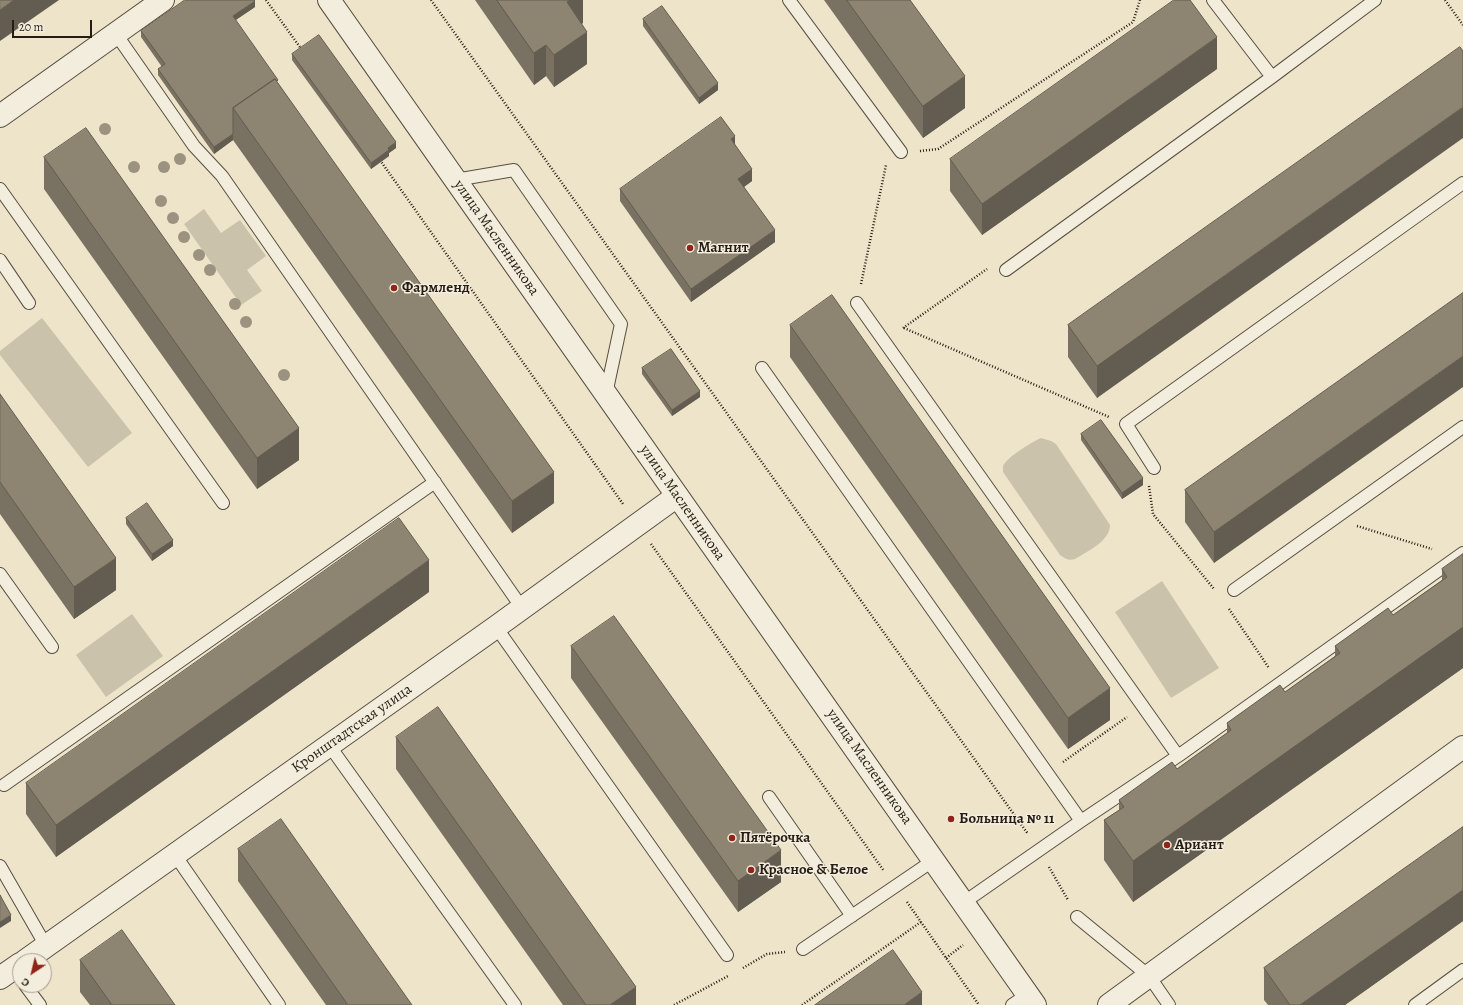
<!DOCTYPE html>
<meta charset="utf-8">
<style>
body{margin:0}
#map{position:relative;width:1463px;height:1005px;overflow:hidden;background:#ede4ca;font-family:Alegreya,serif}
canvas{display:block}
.north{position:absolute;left:12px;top:953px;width:40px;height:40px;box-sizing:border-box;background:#f3eddd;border:1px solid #a1998c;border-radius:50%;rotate:215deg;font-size:11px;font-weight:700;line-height:16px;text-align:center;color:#261c13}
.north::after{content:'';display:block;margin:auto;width:14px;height:18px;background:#8f2418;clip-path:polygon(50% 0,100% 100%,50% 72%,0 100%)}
.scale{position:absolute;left:12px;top:20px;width:80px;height:18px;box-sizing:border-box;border:2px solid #261c13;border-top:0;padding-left:5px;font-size:12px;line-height:14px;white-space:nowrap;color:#261c13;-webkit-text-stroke:3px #f3eddd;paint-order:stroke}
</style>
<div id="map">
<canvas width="1463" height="1005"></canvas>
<div class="north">С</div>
<div class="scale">20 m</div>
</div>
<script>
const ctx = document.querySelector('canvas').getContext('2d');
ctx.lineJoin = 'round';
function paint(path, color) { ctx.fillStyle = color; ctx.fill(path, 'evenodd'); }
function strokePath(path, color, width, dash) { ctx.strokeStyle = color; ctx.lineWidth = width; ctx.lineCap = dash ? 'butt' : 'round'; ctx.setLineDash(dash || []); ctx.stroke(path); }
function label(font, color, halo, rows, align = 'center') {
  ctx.font = font + ' Alegreya,serif'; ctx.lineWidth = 3; ctx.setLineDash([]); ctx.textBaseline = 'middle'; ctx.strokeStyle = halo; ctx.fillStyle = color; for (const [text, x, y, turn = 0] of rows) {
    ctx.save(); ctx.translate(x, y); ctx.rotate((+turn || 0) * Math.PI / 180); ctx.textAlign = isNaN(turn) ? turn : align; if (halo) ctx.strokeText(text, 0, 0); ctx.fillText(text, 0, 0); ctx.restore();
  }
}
paint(new Path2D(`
 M204,209L221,233L240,220L266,256L247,270L262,291L241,305L184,224Z
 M42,318L132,433L88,467L0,355V351Z
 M1041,438L1051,441L1056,444L1110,525C1110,541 1088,551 1075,559C1069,561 1066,559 1060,555L1003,472C1003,470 1003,468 1003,466C1007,457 1032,442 1041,438Z
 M1162,581L1219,668L1171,698L1115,612Z
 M132,614L163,656L106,697L76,655Z`), '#cbc2ab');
const service = new Path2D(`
 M789,0L901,152
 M1213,0L1272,77
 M116,34L194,146L222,176L522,608
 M455,180L514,170L621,324L606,394
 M0,189L223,503
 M0,260L29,303
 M1006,270L1272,77L1375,0
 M857,303L1178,756
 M762,368L1081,821
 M1154,468L1126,424L1463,183
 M0,574L52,647
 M1234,590L1463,427
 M496,627L727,955
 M329,745L515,1005
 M4,785L435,482
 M769,797L852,916
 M175,855L279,1005
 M0,866L46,946
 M963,903L1081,821L1178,756L1463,553
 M1077,917L1149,976L1169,1005
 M803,949L934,860
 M25,985L40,1005
 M1012,1005L1028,994
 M1415,1005L1463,970`);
const minor = new Path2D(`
 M0,116L163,0
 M25,961L496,627L677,496
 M0,978L20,964
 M1109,1005L1463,747`);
const tertiary = new Path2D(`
 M329,0L1035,1005`);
strokePath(service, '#584e41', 14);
strokePath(minor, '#584e41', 24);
strokePath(tertiary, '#584e41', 24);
strokePath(new Path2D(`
 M266,0L302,50
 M431,0L1028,834
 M1445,0L1463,25
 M920,151L938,149L1133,22L1140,0
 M380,160L623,504
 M861,284L886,165
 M903,328L987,269
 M904,328L1109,417
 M1149,486L1153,514L1214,589
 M1357,526L1432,549
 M651,544L884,871
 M1229,609L1269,668
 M1063,762L1127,717
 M1049,867L1068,900
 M907,902L979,1005
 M946,958L963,945
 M743,968L767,954L785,952
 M674,1005L728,976
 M802,1005L921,922`), '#261c13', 2.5, [1, 2]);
strokePath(service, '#f3eddd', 12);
strokePath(minor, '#f3eddd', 22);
strokePath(tertiary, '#f3eddd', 22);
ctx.fillStyle = '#9b927f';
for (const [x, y] of [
 [105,129],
 [180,159],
 [134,167],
 [164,167],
 [161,201],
 [173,218],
 [184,237],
 [199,255],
 [210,270],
 [235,304],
 [246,322],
 [284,375]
]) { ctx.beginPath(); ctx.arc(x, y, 6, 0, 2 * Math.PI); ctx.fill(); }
paint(new Path2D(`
 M475,0H583V23L581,24L587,64L554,87L546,76L534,85Z
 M824,0H910L965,108L923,138Z
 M255,7L235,20L278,83L554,503L512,533L233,140L214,154L158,75V69L162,67L141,37V31Z
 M643,19L718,90L699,104L643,26Z
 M1460,47L1097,398L1068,357V325Z
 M292,54L396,148L389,153V156L371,169L292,60Z
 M1217,69L982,235L950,191V159Z
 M735,145L752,181L744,187L775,242L691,302L620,201V189Z
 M44,157L299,460L257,489L44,189Z
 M1463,293L1214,563L1185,522V490Z
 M790,325L1110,720L1068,749L790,357Z
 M642,368L700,397L672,416L642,374Z
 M0,394L116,590L74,619L0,514Z
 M1081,434L1143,485L1122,499L1081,440Z
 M126,518L173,546L152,561L126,524Z
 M1463,554V668L1133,902L1104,860V820L1119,810V800L1177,769L1227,733V723L1285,692L1335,656V646L1393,615L1442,580V569Z
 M429,592L56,857L26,814V783Z
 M571,646L781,882L738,912L571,678Z
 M396,737L636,1005H563L396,769Z
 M1463,827V921L1345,1005H1268L1264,1000V968Z
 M238,849L412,1005H326L238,881Z
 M80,960L175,1005H90L80,992Z`), '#797262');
paint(new Path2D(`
 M14,0H59L0,41V10Z
 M570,0H583V23L567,34V2Z
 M255,1V7L233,22V16Z
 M587,32V64L554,87V55Z
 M1217,37V69L982,235V204Z
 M546,45V76L534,85V53Z
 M965,76V108L923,138V106Z
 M718,83V90L699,104V98Z
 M1463,107V138L1097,398V366Z
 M233,134V140L214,154V147Z
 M735,136V148L731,139Z
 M396,142V148L389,153V156L371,169V163L388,148Z
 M752,169V181L738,191V179Z
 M775,230V242L691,302V289Z
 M1463,356V387L1214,563V532Z
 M700,391V397L672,416V410Z
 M299,428V460L257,489V458Z
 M554,472V503L512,533V501Z
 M1143,478V485L1122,499V493Z
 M173,540V546L152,561V554Z
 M116,558V590L74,619V587Z
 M429,560V592L56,857V825Z
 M1463,627V668L1133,902V861Z
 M1110,688V720L1068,749V718Z
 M781,850V882L738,912V881Z
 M1463,890V921L1345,1005H1300Z
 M11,915V921L0,928V922Z
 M636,987V1005H610Z
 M922,992V1005H904Z`), '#635c50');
const building = new Path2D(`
 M0,0H14L0,10Z
 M185,0H254L255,1L233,16L278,80L277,81L275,79L233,108V134L214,147L158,69L165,64L141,31Z
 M497,0H570L567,2L587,32L554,55L546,45L534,53Z
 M847,0H910L965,76L923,106Z
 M1174,0H1190L1217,37L982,204L950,159Z
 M662,6L718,83L699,98L643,19Z
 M319,35L396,142L388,148L389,150L371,163L292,54Z
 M1460,47L1463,51V107L1097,366L1068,325Z
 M275,79L554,472L512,501L233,108Z
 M721,117L735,136L731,139L752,169L738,179L775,230L691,289L620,189Z
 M86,128L299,428L257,458L44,157Z
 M1463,293V356L1214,532L1185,490Z
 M832,295L1110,688L1068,718L790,325Z
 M671,349L700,391L672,410L642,368Z
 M0,394L116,558L74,587L0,482Z
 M1101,420L1143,478L1122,493L1081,434Z
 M147,503L173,540L152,554L126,518Z
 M399,518L429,560L56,825L26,783Z
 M1463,554V627L1133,861L1104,820L1124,807L1119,800L1172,762L1177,769L1231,730L1227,723L1280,685L1285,692L1340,653L1335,646L1388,608L1393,615L1447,577L1442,569Z
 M614,616L781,850L738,881L571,646Z
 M438,707L636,987L610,1005H586L396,737Z
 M281,819L412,1005H348L238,849Z
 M1463,827V890L1300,1005H1290L1264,968Z
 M0,895L11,915L0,922Z
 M122,930L175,1005H112L80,960Z
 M893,950L922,992L904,1005H815Z`);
paint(building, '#8d8472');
strokePath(building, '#635c50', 1);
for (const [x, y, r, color] of [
 [690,248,4,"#8f2418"],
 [394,288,4,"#8f2418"],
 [951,819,4,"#8f2418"],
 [732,838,4,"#8f2418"],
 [1167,845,4,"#8f2418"],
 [751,870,4,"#8f2418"]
]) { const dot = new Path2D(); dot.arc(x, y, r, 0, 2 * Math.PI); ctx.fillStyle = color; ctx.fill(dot); strokePath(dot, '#f3eddd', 1.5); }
label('15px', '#261c13', '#f3eddd', [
 ["улица Масленникова",496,238,55],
 ["улица Масленникова",682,503,55],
 ["Кронштадтская улица",352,729,-35],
 ["улица Масленникова",869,767,55]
]);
label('bold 15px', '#261c13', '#f3eddd', [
 ["Магнит",698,248],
 ["Фармленд",402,288],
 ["Больница № 11",959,819],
 ["Пятёрочка",740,838],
 ["Ариант",1175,845],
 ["Красное & Белое",759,870]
], 'left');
</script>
